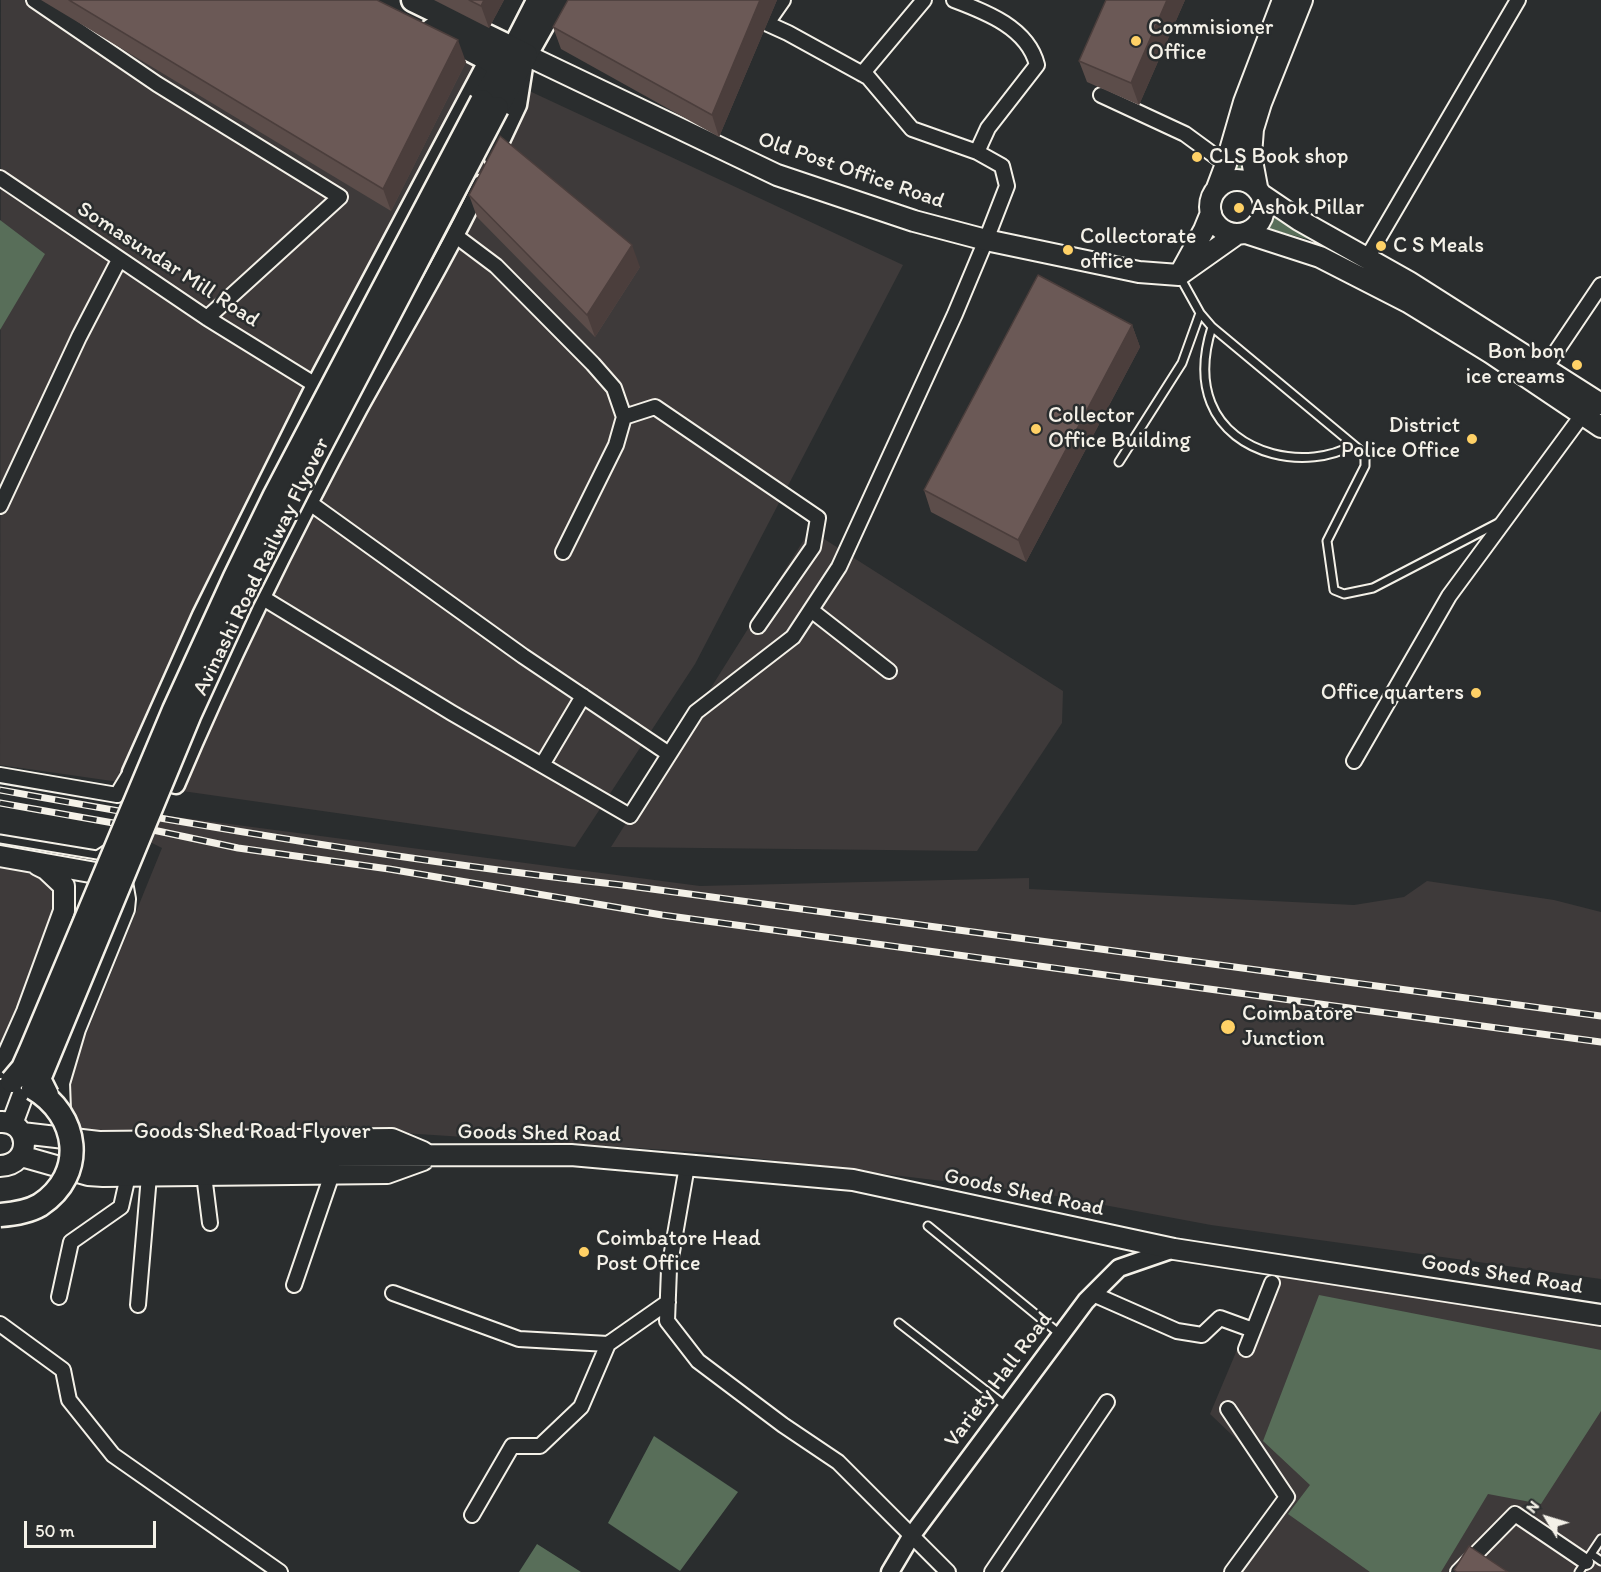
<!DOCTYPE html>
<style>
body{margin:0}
#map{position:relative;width:1601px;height:1572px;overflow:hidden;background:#2a2d2e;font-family:Itim,sans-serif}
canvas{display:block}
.north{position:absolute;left:1517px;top:1488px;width:60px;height:60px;-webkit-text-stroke:4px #2a2d2e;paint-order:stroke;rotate:308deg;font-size:16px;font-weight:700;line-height:24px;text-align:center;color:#f4f1e8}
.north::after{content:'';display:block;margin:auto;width:21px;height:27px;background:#f4f1e8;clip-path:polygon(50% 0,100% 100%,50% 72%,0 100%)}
.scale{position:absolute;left:24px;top:1521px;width:132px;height:27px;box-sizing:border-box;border:3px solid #f4f1e8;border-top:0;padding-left:8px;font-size:18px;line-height:21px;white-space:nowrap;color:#f4f1e8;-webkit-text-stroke:4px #2a2d2e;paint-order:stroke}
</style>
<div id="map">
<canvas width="1601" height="1572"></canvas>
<div class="north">N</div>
<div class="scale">50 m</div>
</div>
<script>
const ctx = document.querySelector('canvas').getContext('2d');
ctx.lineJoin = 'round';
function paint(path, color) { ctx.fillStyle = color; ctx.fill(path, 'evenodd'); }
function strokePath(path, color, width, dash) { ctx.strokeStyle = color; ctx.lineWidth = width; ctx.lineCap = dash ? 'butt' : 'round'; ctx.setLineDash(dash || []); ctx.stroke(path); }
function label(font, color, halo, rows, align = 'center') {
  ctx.font = font + ' Itim,sans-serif'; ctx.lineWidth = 5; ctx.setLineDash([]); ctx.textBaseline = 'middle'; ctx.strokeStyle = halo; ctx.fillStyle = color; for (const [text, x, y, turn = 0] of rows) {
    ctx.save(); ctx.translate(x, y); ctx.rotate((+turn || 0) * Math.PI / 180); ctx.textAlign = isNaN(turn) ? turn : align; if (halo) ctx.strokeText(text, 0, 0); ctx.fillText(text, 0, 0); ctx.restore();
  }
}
paint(new Path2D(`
 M1,0H334L903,265L695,664L575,847L0,765Z
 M810,530L1063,691L1062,723L977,851L611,847Z
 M161,815L700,886L1029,878V889L1354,905L1404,897L1427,881L1554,900L1601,912V1279L1211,1225L1040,1193L714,1153L371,1131L84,1135L64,1089L162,848L146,840Z
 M0,868L44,874L56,891V908L0,1053Z
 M1271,1269L1601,1323V1572H1222L1295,1495L1210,1414Z`), '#3e3a3a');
paint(new Path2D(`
 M1245,132L1249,178L1239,175L1228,176Z
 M1269,208L1311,240L1261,227Z
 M0,220L45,254L0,330Z
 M1319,1295L1601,1350V1411L1541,1504L1488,1494L1441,1572H1370L1288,1514L1310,1485L1263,1441Z
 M654,1436L738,1492L680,1571L608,1523Z
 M537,1544L581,1572H519Z`), '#586e59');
const service = new Path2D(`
 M1180,277L1200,313L1212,327L1361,451L1365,459V466L1327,541L1334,590L1344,594L1373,588L1500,522
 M1212,327C1204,352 1201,378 1211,403C1232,456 1307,471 1353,445
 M1119,462L1182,363L1200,313
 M0,839L97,855L108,848
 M928,1226L1061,1335
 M899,1323L1007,1407
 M1591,1554L1601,1561
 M1579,1572L1601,1539`);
const minor = new Path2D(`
 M34,0L157,84L340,197L207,318
 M720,0L735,9L788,33L868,77L912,129L977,152
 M767,23L783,0
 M862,74L924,0
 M1101,95L1185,134L1226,164
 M0,178L207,318L322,389
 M456,236L496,266L593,364L614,388L624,417L616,445L563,552
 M1367,258L1518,0
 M1545,368L1601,285
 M624,417L655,407L818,518L813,547L758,626
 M310,503L523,656L669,754
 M0,506L79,337L119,260
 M263,598L452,713L630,816L696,712L793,637L839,567L955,314L986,240L1007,186L1002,166L977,152L988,128L1037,65C1028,28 986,12 954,0
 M811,610L889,671
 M1354,761L1449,596L1583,414
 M542,765L583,696
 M0,775L117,795L131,772
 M687,1166L669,1269L667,1321L698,1361L783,1425L838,1462L948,1572
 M204,1175L210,1223
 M294,1285L332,1174
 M393,1293L519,1339L608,1344
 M1093,1294L1177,1331L1202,1335L1220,1318L1253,1330
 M59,1297L71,1242L121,1207L128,1176
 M138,1305L149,1176
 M0,1324L63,1370L69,1400L113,1455L280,1572
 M1246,1349L1272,1283
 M1228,1409L1287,1497L1232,1572
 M472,1515L512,1446H540L581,1407L608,1344L668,1302
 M992,1572L1107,1402
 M1458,1572L1515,1514L1586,1562`);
const tertiary = new Path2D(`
 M493,158L518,105L524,67
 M481,184C444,261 400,334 359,408C293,531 230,657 176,785L131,772L201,615L315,385L493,50
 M890,1572L912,1535L1086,1301L1119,1268L1174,1249`);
const secondary = new Path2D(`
 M526,55L777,175L914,221L986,240L1139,272L1179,275L1237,234
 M1210 207a27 27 0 1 1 54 0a27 27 0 1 1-54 0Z
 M1257,187L1251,155L1253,129L1261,103L1302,0
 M1217,188L1226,164L1244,102L1283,0
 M1262,195L1299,220L1409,282L1601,404
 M1246,233L1320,257L1408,302L1491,353L1601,427
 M1182,270L1204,230L1211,213
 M0,856L113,876L122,882L125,899L124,909L75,1029L59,1083L60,1110
 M0,1068L7,1057L27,1012L64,911V886L46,869L38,865
 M0,1122C31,1120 33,1165 0,1166
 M12,1124L25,1089
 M22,1133L99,1142L392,1139L423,1152
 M21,1156L88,1175L103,1176L387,1173L423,1160
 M71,1156L571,1155L853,1180L1174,1249L1601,1315`);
const primary = new Path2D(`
 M513,49L538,0
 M526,55L557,0`);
const trunk = new Path2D(`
 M413,0L526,55L497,108
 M432,30L503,67
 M482,101L508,58`);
strokePath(service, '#f4f1e8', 11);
strokePath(minor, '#f4f1e8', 18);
strokePath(tertiary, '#f4f1e8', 21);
strokePath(secondary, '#f4f1e8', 24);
strokePath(primary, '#f4f1e8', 26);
strokePath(trunk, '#f4f1e8', 27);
strokePath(service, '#2a2d2e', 7);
strokePath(minor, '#2a2d2e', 14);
strokePath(tertiary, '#2a2d2e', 16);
strokePath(secondary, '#2a2d2e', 20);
strokePath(primary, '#2a2d2e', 21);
strokePath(trunk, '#2a2d2e', 22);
const rail = new Path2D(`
 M0,790C206,827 413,862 622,885L1601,1016
 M0,803L153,830L238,848L389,869L662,915L1601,1042`);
strokePath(rail, '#f4f1e8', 7);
strokePath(rail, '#2a2d2e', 4.5, [14]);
const trunkBridge = new Path2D(`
 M12,1081L23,1068L31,1050L174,710L235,577L275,495L482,101
 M47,1095L39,1079L189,716L242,600L313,460L497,108
 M0,1215C14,1214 28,1212 40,1205C87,1174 79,1115 33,1088`);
strokePath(trunkBridge, '#f4f1e8', 27, []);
strokePath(trunkBridge, '#2a2d2e', 22);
paint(new Path2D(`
 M41,0H377L466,62L391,211Z
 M434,0H504L489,28Z
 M568,0H777L719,137L561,49L553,27Z
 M1106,0H1185L1139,105L1087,82L1079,61Z
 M469,195L640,267L595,337L477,217Z
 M1132,325L1140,347L1026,562L931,512L924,490Z`), '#5c4d4a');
paint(new Path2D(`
 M484,0H504L489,28L481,6Z
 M760,0H777L719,137L712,115Z
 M1167,0H1185L1139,105L1131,83Z
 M458,40L466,62L391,211L383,189Z
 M632,245L640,267L595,337L587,315Z
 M1132,325L1140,347L1026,562L1018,540Z`), '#4b3e3c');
const building = new Path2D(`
 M69,0H377L458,40L383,189Z
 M469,0H484L481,6Z
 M568,0H760L712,115L553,27Z
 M1106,0H1167L1131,83L1079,61Z
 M500,136L632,245L587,315L469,195Z
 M1038,275L1132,325L1018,540L924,490Z
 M1469,1546L1508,1572H1457L1454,1570Z`);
paint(building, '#6b5956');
strokePath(building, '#4b3e3c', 1.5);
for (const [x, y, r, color] of [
 [1136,41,6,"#ffd166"],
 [1197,157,6,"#ffd166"],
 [1239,208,6,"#ffd166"],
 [1381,246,6,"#ffd166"],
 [1068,250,6,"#ffd166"],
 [1577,365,6,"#ffd166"],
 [1036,429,6,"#ffd166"],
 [1472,439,6,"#ffd166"],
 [1476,693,6,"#ffd166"],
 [1228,1027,8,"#ffd166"],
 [584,1252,6,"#ffd166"]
]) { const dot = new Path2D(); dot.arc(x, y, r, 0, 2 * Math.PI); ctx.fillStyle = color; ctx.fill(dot); strokePath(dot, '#2a2d2e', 2); }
label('22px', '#f4f1e8', '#2a2d2e', [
 ["Commisioner",1148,28],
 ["Office",1148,53],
 ["CLS Book shop",1209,157],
 ["Ashok Pillar",1251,208],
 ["Collectorate",1080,237],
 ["office",1080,262],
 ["C S Meals",1393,246],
 ["Bon bon",1565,352,"right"],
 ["ice creams",1565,377,"right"],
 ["Collector",1048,416],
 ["Office Building",1048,441],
 ["District",1460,426,"right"],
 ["Police Office",1460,451,"right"],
 ["Office quarters",1464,693,"right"],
 ["Coimbatore",1242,1014],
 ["Junction",1242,1039],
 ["Coimbatore Head",596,1239],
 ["Post Office",596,1264]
], 'left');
label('22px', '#f4f1e8', '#2a2d2e', [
 ["Old Post Office Road",851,171,19],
 ["Somasundar Mill Road",168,265,33],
 ["Avinashi Road Railway Flyover",262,567,-64],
 ["Goods Shed Road Flyover",252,1132],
 ["Goods Shed Road",539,1134,1],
 ["Goods Shed Road",1024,1193,12],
 ["Goods Shed Road",1502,1275,9],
 ["Variety Hall Road",999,1380,-53]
]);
</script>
